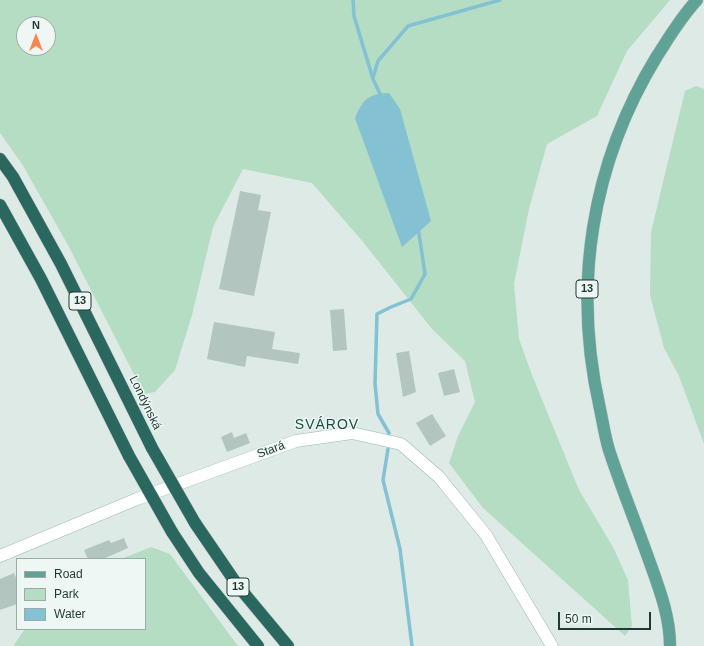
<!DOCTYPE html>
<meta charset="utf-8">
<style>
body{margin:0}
#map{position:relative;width:704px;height:646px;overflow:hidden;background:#deeae6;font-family:Arial,sans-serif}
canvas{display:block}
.legend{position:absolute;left:16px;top:558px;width:130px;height:72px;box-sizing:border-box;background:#eef7f3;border:1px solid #9baba7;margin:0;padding:5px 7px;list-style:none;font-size:12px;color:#1f3a35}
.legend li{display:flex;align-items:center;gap:8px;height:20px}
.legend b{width:20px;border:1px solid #9baba7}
.north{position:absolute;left:16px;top:16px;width:40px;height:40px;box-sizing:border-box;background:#eef7f3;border:1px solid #9baba7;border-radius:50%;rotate:0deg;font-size:11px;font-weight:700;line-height:16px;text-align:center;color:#1f3a35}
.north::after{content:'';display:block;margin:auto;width:14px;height:18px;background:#f8844e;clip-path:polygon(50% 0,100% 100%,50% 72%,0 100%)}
.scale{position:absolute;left:558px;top:612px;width:93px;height:18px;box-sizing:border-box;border:2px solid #1f3a35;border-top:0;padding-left:5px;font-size:12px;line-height:14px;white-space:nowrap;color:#1f3a35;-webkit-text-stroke:3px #eef7f3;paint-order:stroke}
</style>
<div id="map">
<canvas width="704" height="646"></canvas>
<ul class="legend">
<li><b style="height:5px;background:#60a296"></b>Road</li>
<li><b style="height:11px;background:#b5ddc3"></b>Park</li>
<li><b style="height:11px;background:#83c1d3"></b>Water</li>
</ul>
<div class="north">N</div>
<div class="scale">50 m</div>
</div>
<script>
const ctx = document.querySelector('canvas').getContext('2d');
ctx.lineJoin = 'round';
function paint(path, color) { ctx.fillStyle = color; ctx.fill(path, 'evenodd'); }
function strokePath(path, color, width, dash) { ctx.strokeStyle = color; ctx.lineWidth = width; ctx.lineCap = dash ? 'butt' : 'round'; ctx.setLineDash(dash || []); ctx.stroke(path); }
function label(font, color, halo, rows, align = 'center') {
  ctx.font = font + ' Arial,sans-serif'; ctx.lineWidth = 3; ctx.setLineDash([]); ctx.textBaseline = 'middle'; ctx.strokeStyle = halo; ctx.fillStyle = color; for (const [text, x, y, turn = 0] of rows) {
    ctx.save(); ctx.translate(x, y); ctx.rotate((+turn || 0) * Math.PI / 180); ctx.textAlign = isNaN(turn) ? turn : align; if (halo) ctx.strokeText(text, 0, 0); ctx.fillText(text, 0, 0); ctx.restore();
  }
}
paint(new Path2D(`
 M0,0H670L627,51L597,116L547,144L529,209L514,284L519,339L532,375L579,490L613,547L628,580L632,626L625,636L483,508L449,463L458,436L475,402L465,361L432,329L363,242L312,183L243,169L213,227L192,315L175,370L155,392L144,394L69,247L22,164L0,133ZM24,24H48V48H24Z
 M696,86L704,89V444L679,376L664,348L650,295L651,232L685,91Z
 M151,547L170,554L238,646H13L25,629H145V559H121Z`), '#b5ddc3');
paint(new Path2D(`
 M389,93L400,109L431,221L402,247L355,118C363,99 368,94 389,93Z`), '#83c1d3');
strokePath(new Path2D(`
 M353,0L354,16L373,79L382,98
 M373,78L378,61L408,26L500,0
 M389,433L378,414L375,384L377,314L391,307L411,299L425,274L418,227
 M388,449L383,480L400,549L412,646`), '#83c1d3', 3.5);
paint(new Path2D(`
 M240,191L261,195L258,210L271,212L254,296L219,289Z
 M344,309L347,350L333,351L330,310Z
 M214,322L275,332L272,349L300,353L298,364L247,356L245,367L207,359Z
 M409,351L416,392L403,397L396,353Z
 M454,369L460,392L444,396L438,373Z
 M432,414L446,436L430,446L416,423Z
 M232,432L234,438L246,433L250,443L227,452L221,437Z
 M124,538L128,548L103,559H88L84,550L109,540L111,543Z
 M14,573L17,580V604L0,610V579Z`), '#b3c5bf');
const secondary = new Path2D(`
 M0,556L137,499L296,441L352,433L401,444L439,477L486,535L552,646`);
const primary = new Path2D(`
 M670,646C670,616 659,588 649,560C636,523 621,487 609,450C605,437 603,423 600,409C572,286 591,164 657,56C670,36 681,17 697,0`);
const highway = new Path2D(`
 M0,159L13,177L61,264L152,448
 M0,205L41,279L129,456
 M195,523L238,586L288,646
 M172,532L199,573L258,646`);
strokePath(secondary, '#9db6af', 13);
strokePath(primary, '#bcc4c2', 13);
strokePath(highway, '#bcc4c2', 13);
strokePath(secondary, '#fff', 12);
strokePath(primary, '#60a296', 12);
strokePath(highway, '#2a685f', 12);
const highwayBridge = new Path2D(`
 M152,448L195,523
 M129,456L172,532`);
strokePath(highwayBridge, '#bcc4c2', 13, []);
strokePath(highwayBridge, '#2a685f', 12);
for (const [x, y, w] of [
 [587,289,22],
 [80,301,22],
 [238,587,22]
]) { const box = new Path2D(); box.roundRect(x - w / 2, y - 9, w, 18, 3); ctx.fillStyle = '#eef7f3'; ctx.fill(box); strokePath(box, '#1f3a35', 1); }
label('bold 11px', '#1f3a35', null, [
 ["13",587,289],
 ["13",80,301],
 ["13",238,587]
]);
label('12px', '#1f3a35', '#eef7f3', [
 ["Londýnská",145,403,64],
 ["Stará",271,450,-20]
]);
ctx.letterSpacing = '1px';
label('14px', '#1a4d44', '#eef7f3', [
 ["SVÁROV",327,425]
]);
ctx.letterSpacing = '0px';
</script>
